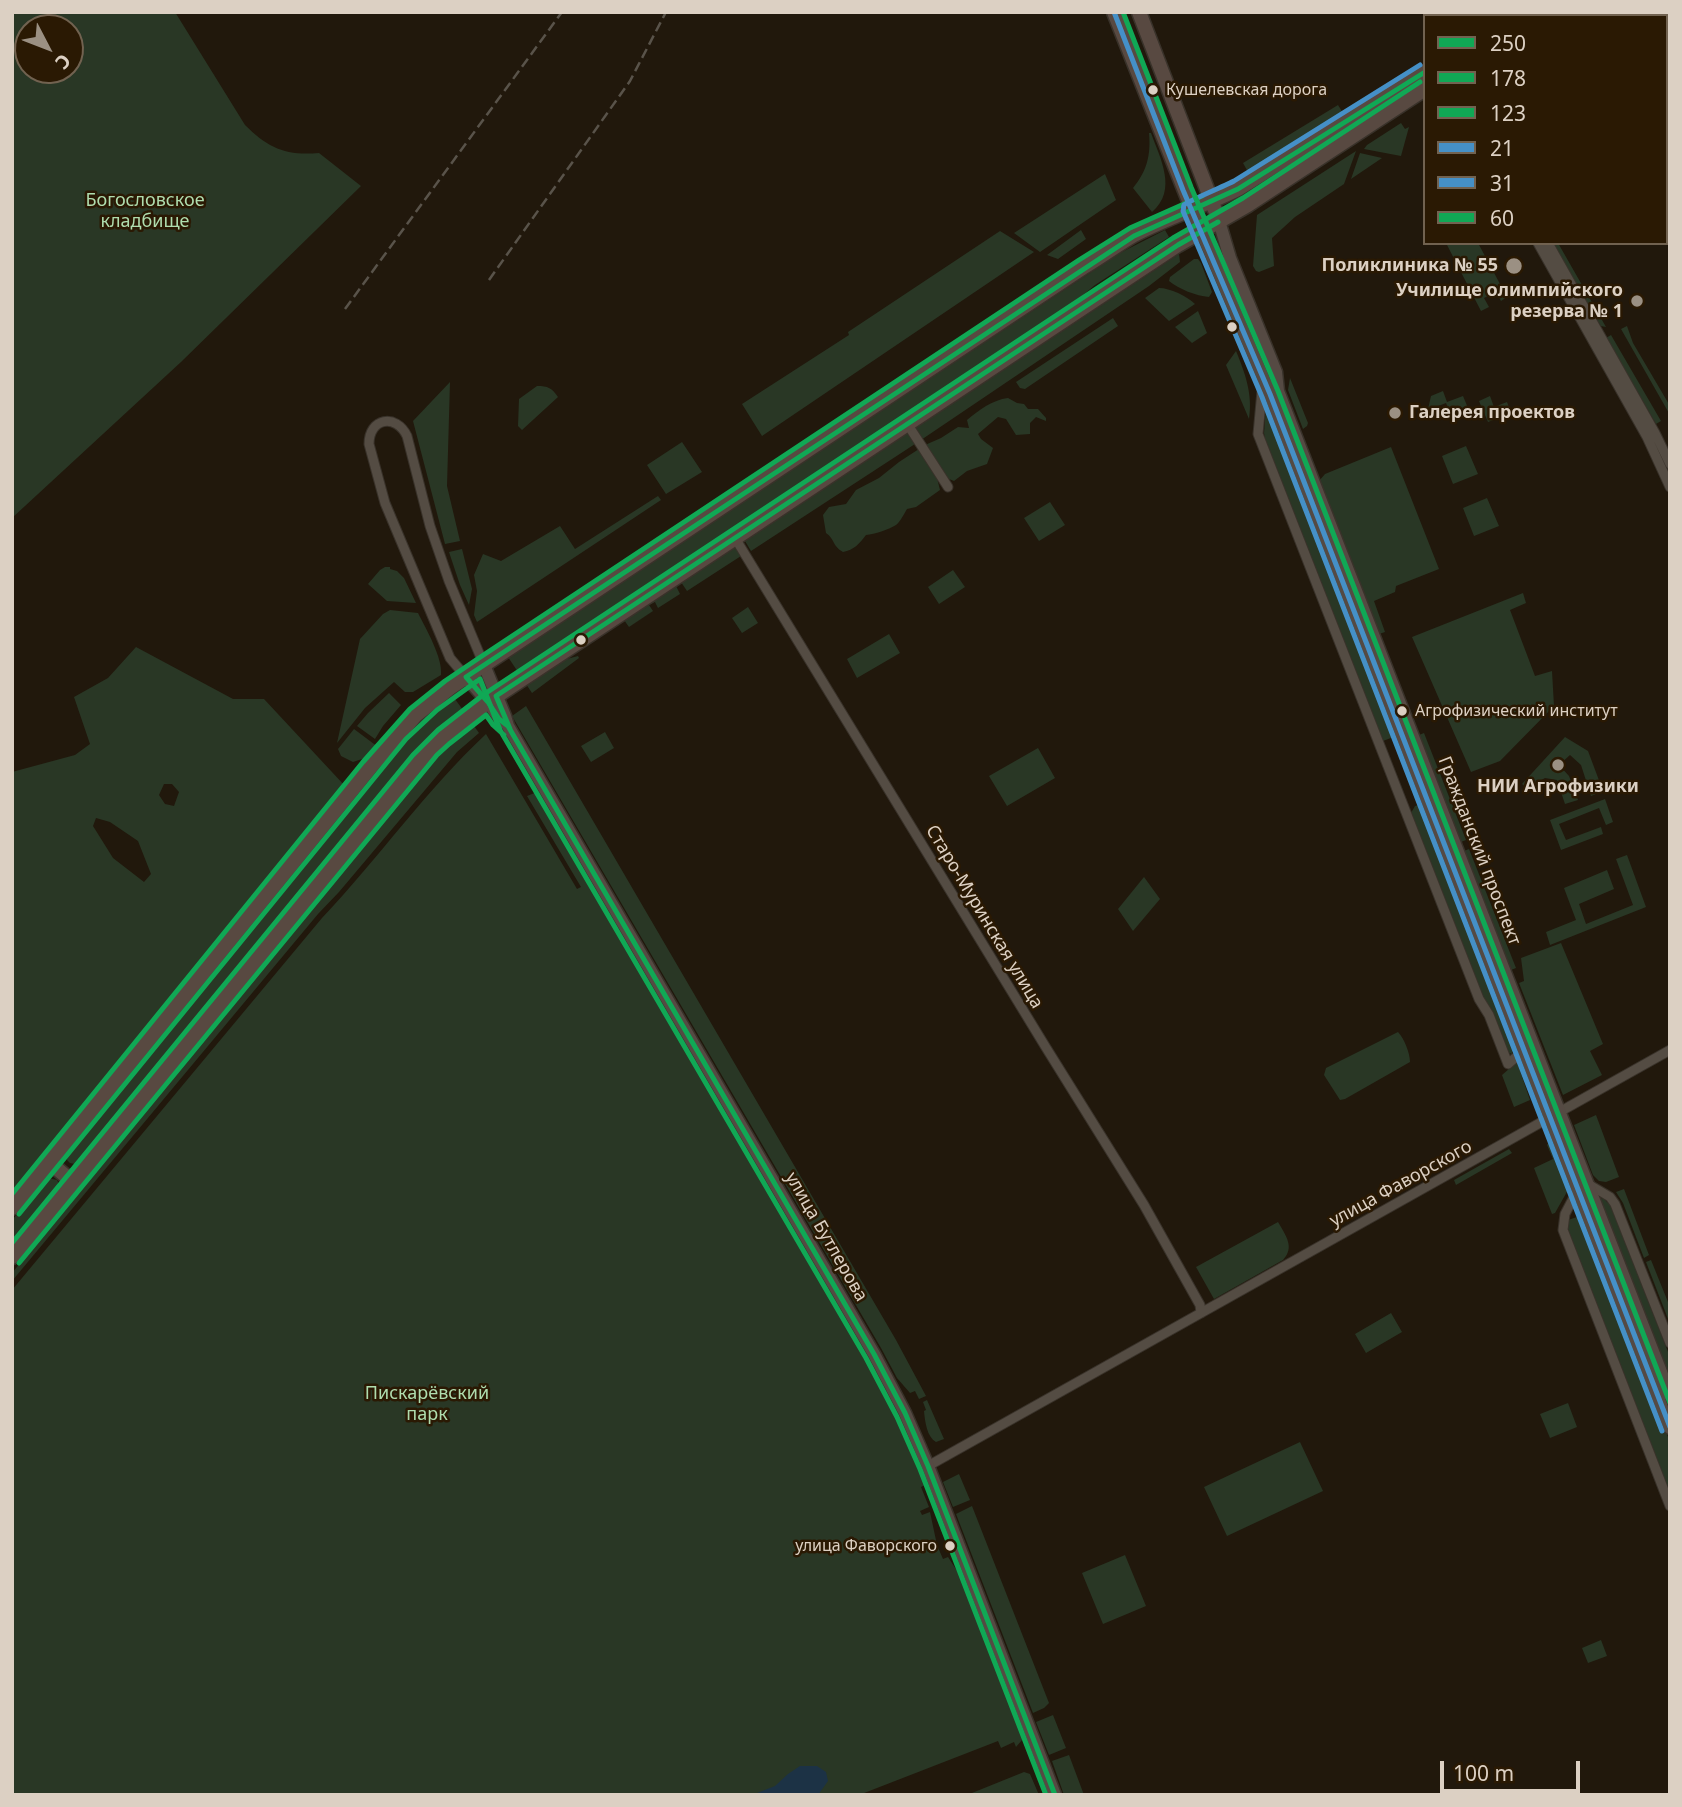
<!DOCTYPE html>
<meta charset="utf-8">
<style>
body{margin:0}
#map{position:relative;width:1682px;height:1807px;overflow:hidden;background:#21180c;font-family:"Noto Sans",sans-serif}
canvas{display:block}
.frame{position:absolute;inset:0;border:14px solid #dcd0c3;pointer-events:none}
.legend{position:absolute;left:1423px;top:14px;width:245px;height:231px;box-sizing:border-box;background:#2a1903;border:2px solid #716250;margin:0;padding:9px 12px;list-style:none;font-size:21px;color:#dcd0c3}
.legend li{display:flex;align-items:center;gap:14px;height:35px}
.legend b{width:35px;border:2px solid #716250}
.north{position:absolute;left:14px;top:14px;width:70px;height:70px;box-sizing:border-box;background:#2a1903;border:2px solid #716250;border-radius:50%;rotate:132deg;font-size:19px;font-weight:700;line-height:28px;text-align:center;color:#dcd0c3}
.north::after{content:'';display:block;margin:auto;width:24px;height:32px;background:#9b9083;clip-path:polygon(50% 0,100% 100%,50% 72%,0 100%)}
.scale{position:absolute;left:1440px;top:1761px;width:140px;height:32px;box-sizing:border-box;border:4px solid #dcd0c3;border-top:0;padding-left:9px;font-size:21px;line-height:24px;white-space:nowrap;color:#dcd0c3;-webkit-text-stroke:5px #2a1903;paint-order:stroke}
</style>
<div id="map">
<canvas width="1682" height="1807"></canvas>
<div class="frame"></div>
<ul class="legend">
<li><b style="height:9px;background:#10a855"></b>250</li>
<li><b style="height:9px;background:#10a855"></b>178</li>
<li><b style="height:9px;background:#10a855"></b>123</li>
<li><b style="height:9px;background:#4590c7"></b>21</li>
<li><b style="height:9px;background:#4590c7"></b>31</li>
<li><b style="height:9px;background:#10a855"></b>60</li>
</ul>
<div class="north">С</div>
<div class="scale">100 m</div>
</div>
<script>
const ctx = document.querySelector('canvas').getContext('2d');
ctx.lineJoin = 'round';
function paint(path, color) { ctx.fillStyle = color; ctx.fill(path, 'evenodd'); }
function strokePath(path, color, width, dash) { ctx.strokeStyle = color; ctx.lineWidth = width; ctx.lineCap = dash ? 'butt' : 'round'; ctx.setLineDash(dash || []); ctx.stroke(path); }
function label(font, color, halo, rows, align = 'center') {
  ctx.font = font + ' "Noto Sans",sans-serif'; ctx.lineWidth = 5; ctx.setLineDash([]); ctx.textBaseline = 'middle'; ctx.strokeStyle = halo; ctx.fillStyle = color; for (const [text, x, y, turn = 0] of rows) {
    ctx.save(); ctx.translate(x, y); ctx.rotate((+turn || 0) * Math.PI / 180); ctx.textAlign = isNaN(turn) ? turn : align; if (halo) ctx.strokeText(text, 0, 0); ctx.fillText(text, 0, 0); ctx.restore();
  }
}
paint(new Path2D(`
 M12,12H175L245,125C268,148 286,156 319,153L361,186L181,362L12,518ZM70,28V70H28V28Z
 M1338,105L1343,113L1248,172L1243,163Z
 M1670,112V220L1666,223V114Z
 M1401,123L1405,129L1409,127L1401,156L1364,149L1367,145Z
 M1149,133H1151C1160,158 1178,190 1152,212L1133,188C1147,171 1151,155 1149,133Z
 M1356,151L1344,184L1295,217L1272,238L1274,266L1259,272L1256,271L1253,266L1257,215Z
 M1360,153L1382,158L1351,179Z
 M1105,174L1116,200L1040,252L1014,233Z
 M1081,230L1086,239L1058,259L1047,255Z
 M1165,230L1169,237L1095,285L1058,316L518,672L508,657L1120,253Z
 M1000,231L1034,252L762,436L742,404L849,335L848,332Z
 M1446,243H1478L1507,297L1501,301L1496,292L1484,298L1489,307L1481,311Z
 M1553,243H1558L1606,327L1601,326L1598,322Z
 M1179,254L1180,262L1149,286L921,440L914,429Z
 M1194,259H1198L1201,263L1212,292L1209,297C1196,296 1179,289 1169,281L1170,277Z
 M1159,288C1170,288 1187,296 1195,304L1169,321L1145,298Z
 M1198,311L1207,333L1192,343L1175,327Z
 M1113,318L1118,326L1025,389L1020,388L1016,382Z
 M1627,326L1633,343L1670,406V415L1621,329Z
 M1611,335L1661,421L1656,424L1606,338Z
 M1236,351C1245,373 1253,394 1249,419L1226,365Z
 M1290,378L1308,423L1307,426L1303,429L1288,390Z
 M450,382L447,486L460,541L445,544L413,421Z
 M537,386C548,386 552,388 558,397L522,430L518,426L519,399Z
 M1443,391L1447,402L1463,396L1468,408L1451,415L1446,403L1436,407L1439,416L1432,419L1428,409L1431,396Z
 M1490,396L1494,407L1507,402L1511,413L1488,422L1479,401Z
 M1008,398L1017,403L1024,404L1028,409H1038L1046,418V421L1036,417L1030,423V434L1016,435L1006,419L998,417L978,434L981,439L993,448L987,464L967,471L954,481L949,479L943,472L937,478L940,490L916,507L907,509C904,514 900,522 896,525C888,530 875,534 866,535C859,544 854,550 843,552C832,546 835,539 826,533L823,515L829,507L846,504L856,490L879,478L899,462L925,445L941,438L958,427L969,428L967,420C979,410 992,400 1008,398Z
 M1266,406L1269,407L1396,736L1383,741L1265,439L1264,433Z
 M908,433L915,444L751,551L745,541Z
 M682,442L702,472L666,494L647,465Z
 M1466,446L1478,474L1453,484L1442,456Z
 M1391,447L1439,569L1396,586L1395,592L1374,601L1385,632L1379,634L1319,481L1325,474Z
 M658,496L661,500L477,622L474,615L477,591L474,575L483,554L501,561L560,526L575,549Z
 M1487,498L1499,526L1474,536L1463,508Z
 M1050,502L1065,525L1039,541L1024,518Z
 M736,547L741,556L687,591L681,582Z
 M462,549L472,589L469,605L460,585L449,552Z
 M385,567H390V569L397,571L404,578L416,603L387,601L368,584L380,570Z
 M953,570L965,587L939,604L928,587Z
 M676,586L680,594L658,608L655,602L649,605L653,611L629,627L624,620Z
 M1523,593L1526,603L1510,610L1535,676L1552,671L1554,706L1500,761L1471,772L1412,637Z
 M748,607L758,623L742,633L732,618Z
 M390,610L418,613C426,629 443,658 441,675L413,692H405L394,682L365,708L337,743L360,639L383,614Z
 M889,634L900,653L857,678L847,659Z
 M136,647L233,699H264L345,786L12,1196V772L75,755L90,744L74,697L108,678ZM164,784H172L179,792L174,806L165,804L159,795ZM96,818L110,822L138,841L151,874L144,882L113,858L93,826Z
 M578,656L579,658L532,693L526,684L563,660Z
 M389,693L401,705L383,726L375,739L357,726L368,713Z
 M452,695L463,710L442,726L418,752L83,1162L79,1165L70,1163L67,1160L68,1151L406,739L422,721Z
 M526,706L896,1340L926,1396L919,1399L915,1391L910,1393L897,1378L881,1348L512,716Z
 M472,723L479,733L457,752L339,892L318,914L12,1281V1273L426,766L448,743Z
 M354,729L378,747L371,756L353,762L341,756L338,749Z
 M605,732L614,748L591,762L581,746Z
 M1424,733L1466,840L1461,842L1419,735Z
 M486,734L577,889L581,887L527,796L537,792L882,1386L896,1416L925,1485L921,1487L929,1507L920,1511L922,1515L930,1512L937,1545L943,1559L948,1557L961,1577L1023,1735L1022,1740L1016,1747L1014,1742L1001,1748L998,1741L859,1795H12V1290L322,918C379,858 426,790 486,734Z
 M1565,737L1588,751L1603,791L1591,796L1581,765L1570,755L1559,765L1569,776L1578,800L1565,804L1557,780L1545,778L1527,788L1522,784Z
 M1038,748L1055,778L1007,806L989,776Z
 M1605,799L1613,822L1606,825L1599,808L1559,824L1566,840L1601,827L1603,834L1561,850L1550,820Z
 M1422,804L1506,1020L1513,1050L1512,1054L1507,1052L1483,997L1411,813L1415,806Z
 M1469,849L1516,968L1511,970L1464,851Z
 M1627,855L1646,907L1550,945L1546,932L1576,920L1564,888L1607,870L1614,889L1579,904L1586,924L1633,905L1616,859Z
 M1144,877L1160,899L1133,931L1118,909Z
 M1561,943L1603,1044L1590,1051L1602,1075L1563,1095L1519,983L1524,981L1521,958Z
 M1398,1032C1404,1038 1410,1053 1410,1062L1345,1099L1340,1100L1324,1075L1326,1068Z
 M1517,1062L1530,1100L1514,1107L1502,1075Z
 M1596,1115L1619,1177L1606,1182L1599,1181L1593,1175L1574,1125Z
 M1549,1142L1552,1143L1568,1190L1555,1213L1552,1214L1534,1168L1553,1159L1547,1145Z
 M1509,1149L1512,1153L1456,1185L1454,1180Z
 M48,1178L57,1180L59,1184V1188L12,1249V1220Z
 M1624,1189L1649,1255L1644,1258L1623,1203L1616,1192Z
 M1601,1198L1604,1199L1611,1206L1670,1357V1383L1600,1200Z
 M1580,1216L1594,1252L1598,1258L1670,1442V1485L1667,1486L1569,1232L1567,1226L1568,1220Z
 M1278,1222C1286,1236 1295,1247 1283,1260L1214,1299L1196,1267Z
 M1651,1260L1670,1307V1324L1646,1262Z
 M1391,1313L1402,1332L1366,1353L1355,1334Z
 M927,1400L944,1439L936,1442C927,1437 925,1422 924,1411L926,1410L923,1402Z
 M1568,1403L1577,1427L1550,1438L1540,1414Z
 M1300,1442L1323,1491L1227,1536L1204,1487Z
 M959,1474L970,1500L953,1507L943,1482Z
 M972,1506L1049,1703L1044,1708L1033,1713L956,1514Z
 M1125,1555L1146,1606L1103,1624L1082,1573Z
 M1601,1640L1607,1656L1588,1663L1582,1648Z
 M1053,1715L1066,1748L1049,1755L1036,1722Z
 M1069,1755L1084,1795H1064L1052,1761Z
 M1024,1772L1030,1774L1039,1795H967Z`), '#293725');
paint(new Path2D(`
 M800,1766H817L826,1772L828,1781L818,1795H752L775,1786L788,1774Z`), '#1c3245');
const street = new Path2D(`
 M1538,243L1647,437L1670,487
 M1548,243L1655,433L1670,464
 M1263,380L1258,434L1479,999L1489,1015L1508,1064L1515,1058L1524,1053
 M908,425L948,487
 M735,538L1045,1046L1144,1205L1200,1305L1201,1313
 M466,677L450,658L385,503L369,444C369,418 396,413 407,436L430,526L449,581L484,665
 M1588,1184L1610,1197L1615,1204L1670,1343
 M1577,1191L1565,1214L1563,1230L1670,1506
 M928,1466L1670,1050`);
const secondary = new Path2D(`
 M1219,221L1230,258L1276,372L1278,391L1670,1395
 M1201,231L1270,394L1670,1428
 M484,665L505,716L508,726L874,1354L905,1413L928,1466L1055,1795
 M466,677L488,702L502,722`);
const primary = new Path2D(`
 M1114,12L1201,231
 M1139,12L1215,210
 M1503,16L1507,12
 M1541,16L1546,12
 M49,1162L74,1183
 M12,1208L370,768L416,715L450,688L484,665L1084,267C1101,257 1117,245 1134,235C1168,217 1204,206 1238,189L1425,72
 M12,1257L420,761L443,737L488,702L1178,245L1248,205L1425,89`);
strokePath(street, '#39322a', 11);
strokePath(secondary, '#39322a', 15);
strokePath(primary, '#39322a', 17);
strokePath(street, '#544c43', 9);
strokePath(secondary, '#554a43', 12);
strokePath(primary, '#584941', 14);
strokePath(new Path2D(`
 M489,280L630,81L666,12
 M345,309L562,12`), '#59534a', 2.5, [10, 5]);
strokePath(new Path2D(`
 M510,729L496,696L1178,245L1218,222
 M1055,1795L928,1466L905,1413L874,1354L508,726L499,719L488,702L466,677L1134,236L1238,189L1425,72`), '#10a855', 5);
strokePath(new Path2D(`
 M19,1214L406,739L437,710L480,679L500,730L866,1358L897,1417L920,1469L1046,1795
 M19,1263L437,755L449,744L486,715L493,725L504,735`), '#10a855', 5);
strokePath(new Path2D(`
 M12,1194L363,762L410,709L445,681L479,658L1079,260L1130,228L1202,196
 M12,1243L413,755L438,730L483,695L1173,238L1243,198L1420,82`), '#10a855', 5);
strokePath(new Path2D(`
 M1420,65L1234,181C1227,185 1186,202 1184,205C1183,207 1184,209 1183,211L1262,397L1662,1431`), '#4590c7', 5);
strokePath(new Path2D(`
 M1114,12L1183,190L1270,394L1670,1427`), '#4590c7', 5);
strokePath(new Path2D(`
 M1123,12L1191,187L1278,391L1670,1403`), '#10a855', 5);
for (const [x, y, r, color] of [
 [1153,90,6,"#dcd0c3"],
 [1514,266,9,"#9b9083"],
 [1637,301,7,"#9b9083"],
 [1232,327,6,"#dcd0c3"],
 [1395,413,7,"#9b9083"],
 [581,640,6,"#dcd0c3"],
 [1402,711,6,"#dcd0c3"],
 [1558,765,7,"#9b9083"],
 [950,1546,6,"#dcd0c3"]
]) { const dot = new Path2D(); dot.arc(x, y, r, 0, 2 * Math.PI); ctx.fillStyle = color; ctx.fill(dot); strokePath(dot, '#2a1903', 2.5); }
label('16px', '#dcd0c3', '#2a1903', [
 ["Кушелевская дорога",1166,90],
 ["Агрофизический институт",1415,711],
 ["улица Фаворского",937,1546,"right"]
], 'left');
label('18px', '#afddae', '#2a1903', [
 ["Богословское",145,201],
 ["кладбище",145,222],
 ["Пискарёвский",427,1394],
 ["парк",427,1415]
]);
label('bold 18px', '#dcd0c3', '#2a1903', [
 ["Поликлиника № 55",1498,266],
 ["Училище олимпийского",1623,291],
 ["резерва № 1",1623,312],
 ["Галерея проектов",1409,413,"left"],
 ["НИИ Агрофизики",1558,787,"center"]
], 'right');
label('18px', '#dcd0c3', '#2a1903', [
 ["Гражданский проспект",1479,851,69],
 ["Старо-Муринская улица",984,917,59],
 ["улица Фаворского",1401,1184,-29],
 ["улица Бутлерова",826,1237,60]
]);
</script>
